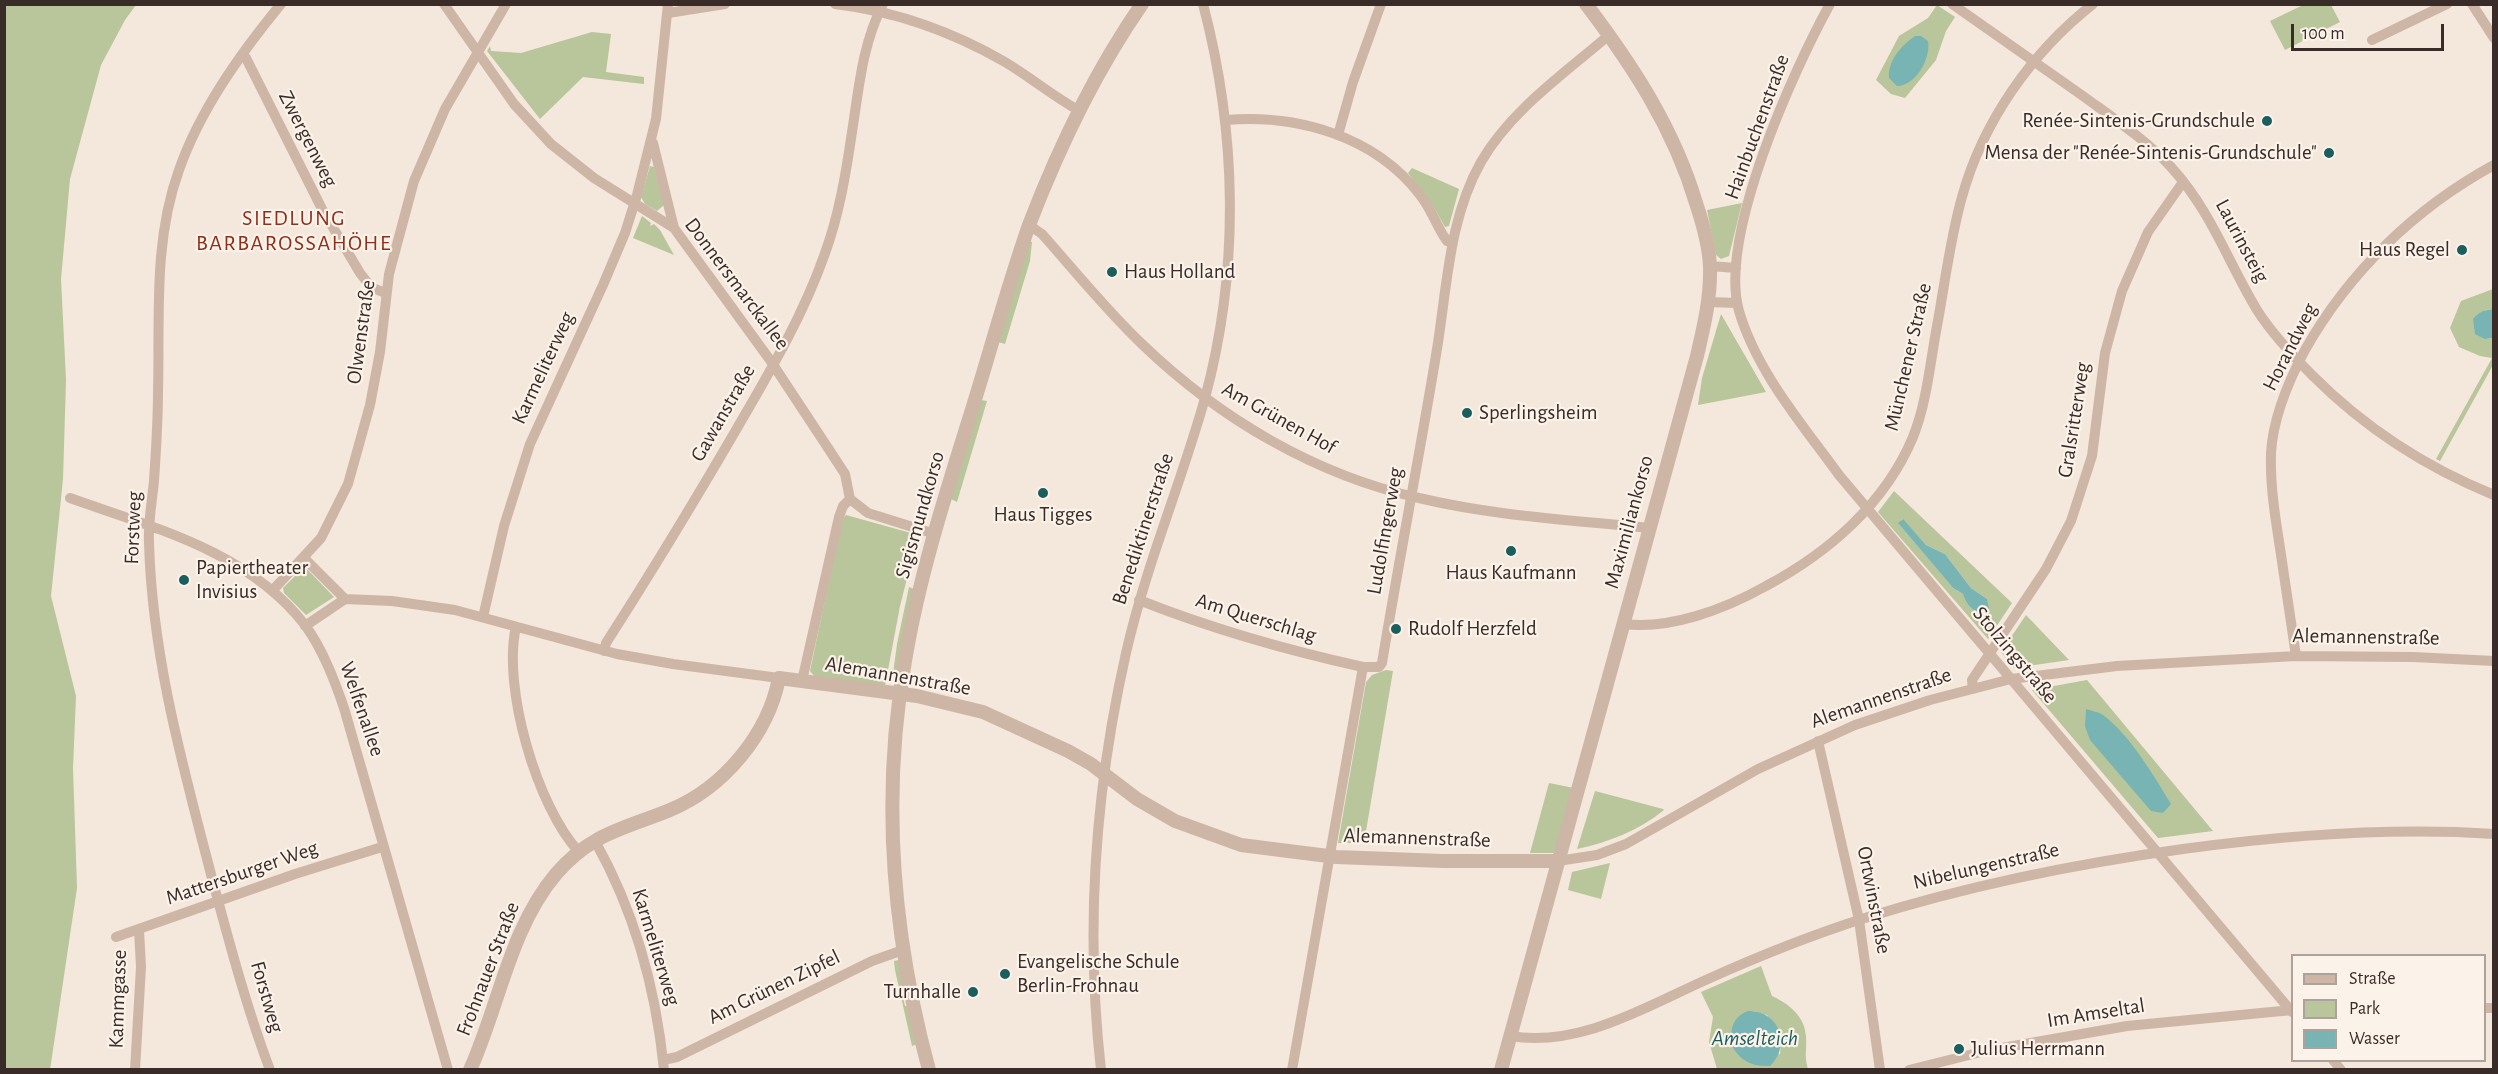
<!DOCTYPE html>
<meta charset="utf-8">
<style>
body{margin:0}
#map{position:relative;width:2498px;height:1074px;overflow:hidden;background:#f4e7dc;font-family:"Alegreya Sans",sans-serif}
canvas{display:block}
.frame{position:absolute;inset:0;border:6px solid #392c28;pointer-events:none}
.legend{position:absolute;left:2291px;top:954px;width:195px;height:108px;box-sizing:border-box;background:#fbf2e9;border:2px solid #ada39c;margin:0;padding:8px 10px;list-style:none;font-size:18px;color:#392c28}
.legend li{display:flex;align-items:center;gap:12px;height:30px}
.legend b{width:30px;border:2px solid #ada39c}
.scale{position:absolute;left:2291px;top:24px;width:153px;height:27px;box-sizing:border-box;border:3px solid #392c28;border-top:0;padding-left:8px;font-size:18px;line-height:21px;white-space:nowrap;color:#392c28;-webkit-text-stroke:4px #fbf2e9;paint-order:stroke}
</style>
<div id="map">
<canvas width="2498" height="1074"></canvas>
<div class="frame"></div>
<ul class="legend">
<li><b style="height:8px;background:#ceb6a7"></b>Straße</li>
<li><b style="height:16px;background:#b9c59a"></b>Park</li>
<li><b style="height:16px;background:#78b4b3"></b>Wasser</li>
</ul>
<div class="scale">100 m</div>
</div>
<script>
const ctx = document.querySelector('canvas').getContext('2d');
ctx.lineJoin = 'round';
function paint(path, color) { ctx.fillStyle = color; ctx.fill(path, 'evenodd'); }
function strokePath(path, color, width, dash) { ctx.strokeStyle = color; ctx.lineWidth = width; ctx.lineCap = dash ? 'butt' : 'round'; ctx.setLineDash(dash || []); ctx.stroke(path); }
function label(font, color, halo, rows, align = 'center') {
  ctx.font = font + ' "Alegreya Sans",sans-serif'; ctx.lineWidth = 4.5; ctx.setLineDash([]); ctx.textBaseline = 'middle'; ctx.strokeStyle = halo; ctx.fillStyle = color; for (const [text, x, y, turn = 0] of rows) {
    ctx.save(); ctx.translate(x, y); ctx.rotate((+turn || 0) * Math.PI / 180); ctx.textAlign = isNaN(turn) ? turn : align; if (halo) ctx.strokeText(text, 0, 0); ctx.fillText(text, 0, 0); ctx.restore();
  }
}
paint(new Path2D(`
 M5,4L136,5L125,20L101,65L70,179L61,279L66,380L63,479L51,596L76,696L73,768L77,888L50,1070L4,1069Z
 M1937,5L1955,17L1946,31L1936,60L1905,98L1891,94L1876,80L1899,36L1928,18Z
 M2331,5L2340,22L2285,50L2270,21L2303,5Z
 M592,32L611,34L606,72L644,77V84L583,77L540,119L487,51L490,46L491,51L521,53Z
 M650,166L654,167L664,205L657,211L645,204L641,197Z
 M1412,168L1459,189L1449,226L1445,227L1433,206L1408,173Z
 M1742,203L1729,256L1721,259L1716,255L1707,210Z
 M642,216L651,223L650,226L654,224L660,230L674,255L633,238Z
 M1029,241L1032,242L1030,261L1005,344L998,342Z
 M2493,289V309L2485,310V339L2493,338V365L2440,461L2436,459L2492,358L2480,356L2459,347L2450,328L2461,301Z
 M1721,314L1766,392L1698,405L1702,378Z
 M981,400L987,401L957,502L951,499Z
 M1894,491L2012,603L1988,639L1878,512ZM1902,519L1926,545L1945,554L1971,588L1987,599L1963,594L1953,588L1899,524Z
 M846,515L918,535L900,606L885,686L814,676L810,671L842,520Z
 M306,568L334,597L306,615L284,593L283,588L302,569Z
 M909,587L914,589L896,681H892L897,644Z
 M2026,615L2069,660L2014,668L2001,652Z
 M1386,670L1393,671L1364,843H1338L1366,682L1372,675Z
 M2087,680L2213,831L2158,838L2032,690Z
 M1549,783L1574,788L1555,851L1553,853H1530Z
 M1595,791L1663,809L1664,810C1638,831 1609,842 1577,849Z
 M1610,863L1601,899L1568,890L1572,872Z
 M899,960L906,996L903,997L905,1006H908L917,1044L912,1046L895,970L894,961Z
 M1761,966L1772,996C1789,1004 1805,1016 1806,1037C1807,1051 1804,1054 1808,1069H1717L1709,1042L1713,1017L1701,992ZM1753,1011L1767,1015L1781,1040L1780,1055Z`), '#b9c59a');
paint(new Path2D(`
 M1915,36H1921L1928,41C1931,58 1916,86 1897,86L1889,78C1888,60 1901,46 1915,36Z
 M2493,309V338L2485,339L2475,334L2473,319C2479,312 2484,310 2493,309Z
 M1903,519L1926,545L1945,554L1971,588L1987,599L1990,614C1975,613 1968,608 1963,594L1953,588L1898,523Z
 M2086,709C2091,711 2099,712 2103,715C2130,735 2154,776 2171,804L2163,813L2151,811L2090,740L2085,726Z
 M1748,1011C1779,1010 1792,1045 1770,1066C1753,1067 1740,1061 1732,1046C1730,1030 1732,1017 1748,1011Z`), '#78b4b3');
strokePath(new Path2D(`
 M444,4L514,104L551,144L594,178L674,228L770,360L828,448L845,474L850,499L868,513L935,534
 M835,4C894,11 953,32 1005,62C1030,77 1053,96 1078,110
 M1830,4C1793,71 1718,237 1739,311C1757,372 1802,424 1839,475L2292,1012
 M1952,4C1996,35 2039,65 2083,96C2113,118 2145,139 2171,167C2211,211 2227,260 2257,310C2272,334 2293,356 2313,376C2366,429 2425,467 2494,495
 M2472,4L2494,38
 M668,13L725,4
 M2372,40L2447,4
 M242,55L246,58L322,209L360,273L371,287L385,293
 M1226,120C1297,114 1375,136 1420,195C1430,207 1435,222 1443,235L1447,241L1453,242
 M1338,135L1353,82L1381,4
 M653,143L674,228
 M1029,225L1042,234C1075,271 1107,311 1143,345C1219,418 1315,475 1419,498C1494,516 1572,520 1649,528
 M1710,266L1736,268
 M1709,302L1737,303
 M70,498C154,528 248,551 305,625C323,650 334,679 344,708L448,1070
 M304,558L345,599
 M273,590L321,538L348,484L370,405L380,352L389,274L414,181L445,109L506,4
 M345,599L392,601L455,610L617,654L673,664L779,678
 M1139,600C1212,629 1286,650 1363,667
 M483,617L504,526L530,444L603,285L625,233L637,195L656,119L668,4
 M1623,624C1670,630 1725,609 1766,586C1828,553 1885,504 1913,437C1927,402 1930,363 1937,326C1945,283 1950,239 1962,197C1983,121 2032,52 2093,4
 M305,626L345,599
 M516,627C502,687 537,807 579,852
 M604,651L606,643C651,573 694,502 736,430C769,373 802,318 824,256C839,216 846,173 852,132C859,88 862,45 883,4
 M2296,656C2291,620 2285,584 2280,548C2275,516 2270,485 2271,453C2273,417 2288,382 2305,350C2349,272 2415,208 2494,165
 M802,681L839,517L843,506L850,499
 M1973,689L1972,680L2046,569L2071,521L2092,456L2105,353L2122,291L2148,232L2183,182
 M1818,741L1859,920L1880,1070
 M595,841C635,912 656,989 664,1070
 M1558,861L1597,855L1626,844L1758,769L1855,725L1930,700L2011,679L2117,666L2296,656L2413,657L2494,661
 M116,937L295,874L382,847
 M2484,1008H2494
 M1510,1036C1580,1048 1647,1006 1708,979C1759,956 1812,935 1865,918C1970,885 2074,864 2183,849C2286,835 2390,827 2494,834
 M663,1060L677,1057L872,961L903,950
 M2333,1060L2341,1070
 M135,1070L141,967L139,930
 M270,1070C247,1009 230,945 213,882C184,770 152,659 149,542C148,522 152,502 154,481C156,451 158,422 158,392C160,317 153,242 179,170C200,110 240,54 281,4
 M1101,1070C1085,929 1095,790 1126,653C1146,565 1181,484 1205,398C1240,269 1237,133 1203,4
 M1292,1070L1363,667H1379L1382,663C1399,560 1419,458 1436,355C1447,291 1448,220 1481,162C1511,110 1564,74 1609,35
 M1909,1070L1985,1051L2127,1026L2292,1010`), '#ceb6a7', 10);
strokePath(new Path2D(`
 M470,1070C499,1006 510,928 556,874C591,833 624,829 670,810C723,788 768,735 779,678L917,696L983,712L1068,751L1091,764L1137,799L1175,821L1241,845L1336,857L1443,861H1558
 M929,1070C893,937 881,797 905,661C919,577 945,496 970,416C990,352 1007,288 1029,225C1059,147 1094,73 1142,4
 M1501,1070L1697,356C1704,326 1711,297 1710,266C1709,245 1703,224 1696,203C1674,129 1633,66 1586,4`), '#ceb6a7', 14);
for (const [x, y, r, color] of [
 [2267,121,6,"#1a5e5e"],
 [2329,153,6,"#1a5e5e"],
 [2462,250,6,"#1a5e5e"],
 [1112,272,6,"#1a5e5e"],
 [1467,413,6,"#1a5e5e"],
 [1043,493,6,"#1a5e5e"],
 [1511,551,6,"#1a5e5e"],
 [184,580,6,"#1a5e5e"],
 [1396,629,6,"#1a5e5e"],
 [1005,974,6,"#1a5e5e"],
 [973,992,6,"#1a5e5e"],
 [1959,1049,6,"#1a5e5e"]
]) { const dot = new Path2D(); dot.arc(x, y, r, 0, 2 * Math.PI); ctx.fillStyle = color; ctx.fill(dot); strokePath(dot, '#fbf2e9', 2); }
label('21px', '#392c28', '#fbf2e9', [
 ["Renée-Sintenis-Grundschule",2255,121,"right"],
 ["Mensa der \"Renée-Sintenis-Grundschule\"",2317,153,"right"],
 ["Haus Regel",2450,250,"right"],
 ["Haus Holland",1124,272],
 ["Sperlingsheim",1479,413],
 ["Haus Tigges",1043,515,"center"],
 ["Papiertheater",196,568],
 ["Invisius",196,592],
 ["Haus Kaufmann",1511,573,"center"],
 ["Rudolf Herzfeld",1408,629],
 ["Evangelische Schule",1017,962],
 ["Berlin-Frohnau",1017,986],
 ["Turnhalle",961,992,"right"],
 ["Julius Herrmann",1971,1049]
], 'left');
label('21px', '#392c28', '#fbf2e9', [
 ["Hainbuchenstraße",1757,127,-70],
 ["Zwergenweg",308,139,63],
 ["Laurinsteig",2242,241,62],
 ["Donnersmarckallee",737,284,53],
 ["Olwenstraße",361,332,-82],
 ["Horandweg",2290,347,-63],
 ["Münchener Straße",1908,357,-77],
 ["Karmeliterweg",543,368,-65],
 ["Gawanstraße",723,413,-60],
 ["Am Grünen Hof",1279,418,29],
 ["Gralsritterweg",2074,420,-81],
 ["Sigismundkorso",920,515,-74],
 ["Maximiliankorso",1629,522,-75],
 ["Forstweg",133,528,-88],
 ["Benediktinerstraße",1143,529,-72],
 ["Ludolfingerweg",1385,531,-80],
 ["Am Querschlag",1256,618,17],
 ["Alemannenstraße",2366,637,1],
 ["Stolzingstraße",2015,655,50],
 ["Alemannenstraße",898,676,10],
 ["Alemannenstraße",1881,698,-19],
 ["Welfenallee",362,709,71],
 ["Alemannenstraße",1417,838,2],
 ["Nibelungenstraße",1986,866,-13],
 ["Mattersburger Weg",242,873,-19],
 ["Ortwinstraße",1874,900,79],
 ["Karmeliterweg",656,947,73],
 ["Frohnauer Straße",488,969,-69],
 ["Am Grünen Zipfel",774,987,-26],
 ["Forstweg",267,997,74],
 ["Kammgasse",118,999,-88],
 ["Im Amseltal",2096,1013,-9]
]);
ctx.letterSpacing = '1.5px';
label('22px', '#8f301a', '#fbf2e9', [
 ["SIEDLUNG",294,218],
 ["BARBAROSSAHÖHE",294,243]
]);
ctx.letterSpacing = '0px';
label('italic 22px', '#1a5e5e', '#fbf2e9', [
 ["Amselteich",1755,1038]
]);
</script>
